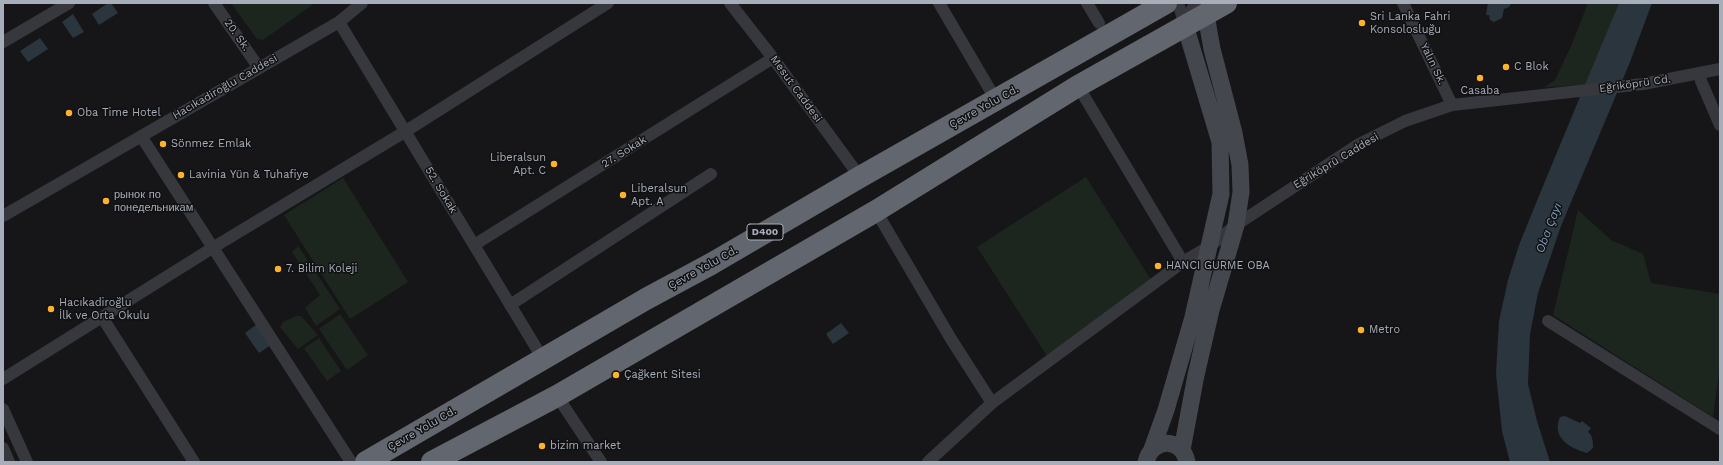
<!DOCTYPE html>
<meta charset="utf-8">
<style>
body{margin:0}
#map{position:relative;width:1723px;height:465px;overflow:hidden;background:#161618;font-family:"Work Sans",sans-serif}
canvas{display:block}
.frame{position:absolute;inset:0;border:4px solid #a7adb9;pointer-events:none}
</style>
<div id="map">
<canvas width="1723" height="465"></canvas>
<div class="frame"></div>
</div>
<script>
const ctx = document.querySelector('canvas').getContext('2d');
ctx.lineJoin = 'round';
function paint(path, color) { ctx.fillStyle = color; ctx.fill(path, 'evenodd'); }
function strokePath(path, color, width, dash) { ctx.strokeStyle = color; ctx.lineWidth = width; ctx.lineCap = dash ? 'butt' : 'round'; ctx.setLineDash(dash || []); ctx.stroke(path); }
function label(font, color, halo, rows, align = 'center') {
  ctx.font = font + ' "Work Sans",sans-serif'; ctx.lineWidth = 3; ctx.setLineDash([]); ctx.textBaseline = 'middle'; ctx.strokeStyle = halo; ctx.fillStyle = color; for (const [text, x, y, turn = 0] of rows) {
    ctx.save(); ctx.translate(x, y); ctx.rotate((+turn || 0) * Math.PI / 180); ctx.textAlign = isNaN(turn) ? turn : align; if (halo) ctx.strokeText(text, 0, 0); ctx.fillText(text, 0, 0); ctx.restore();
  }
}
paint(new Path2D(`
 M231,3H315L263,40L257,39Z
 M1588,3H1619L1586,85L1544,87L1555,80L1572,44Z
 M1086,177L1155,286L1047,356L977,247Z
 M343,178L408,282L350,319L284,215Z
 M1578,210L1611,240L1643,254L1651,283L1720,294V365L1713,417L1553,315Z
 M298,246L340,309L316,326L305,308L320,295L292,252Z
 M340,314L368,355L347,370L319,329Z
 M296,316H301L318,335L298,349L280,327L283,322Z
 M319,338L341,371L327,381L304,348Z`), '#1d261e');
paint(new Path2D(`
 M108,3H111L118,13L99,25L92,14Z
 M1488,3H1511V4L1509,7L1504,9L1502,18L1494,22L1490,20L1489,15H1486Z
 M1619,3H1652L1630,62L1561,226L1538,293L1530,334L1528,384L1537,421L1550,462H1510L1502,431L1496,374L1499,321L1508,280L1519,245L1543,186Z
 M73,14L84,32L73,38L62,22Z
 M40,38L48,49L28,62L20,51Z
 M841,323L849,333L833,344L826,334Z
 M257,324L271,345L259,353L245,333Z
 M1565,416L1580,423L1582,421L1591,428L1588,432C1593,436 1593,442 1593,448L1587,453C1570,448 1551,438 1560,417Z`), '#2b353d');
strokePath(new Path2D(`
 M214,3L259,68
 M730,3L773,58L860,177
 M939,3L996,100
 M1087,3L1099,23
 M1178,3L1185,25
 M1403,3L1452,105
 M339,22L543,359
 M1185,25L1192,9L1197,3
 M3,42L69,3
 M1700,74L1701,81L1720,125
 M1078,86L1183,262
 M141,136L351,462
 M876,211L951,339L992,403
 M3,216L339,22L362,3
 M474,245L773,58
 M510,305L711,174
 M102,317L194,462
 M1548,321L1720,429
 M3,379L214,247L406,131L608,3
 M557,396L601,462
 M3,409L27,462
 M3,448L9,462
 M928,462L992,403L1183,262L1210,246L1236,225L1359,144L1405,121L1452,105L1643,84L1720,69`), '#36383d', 12);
strokePath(new Path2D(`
 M1152,449L1166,410L1193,317L1221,194L1220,142L1185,25
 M1182,450L1196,375L1211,310L1236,225L1241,192L1240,165L1234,133L1212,49L1206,15
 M1146,462C1152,437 1182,437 1187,462`), '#44474d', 17);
strokePath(new Path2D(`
 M366,462L646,299L711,264L860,177L1166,3
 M432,462L557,396L876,211L1078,86L1226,3`), '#62666e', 22);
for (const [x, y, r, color] of [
 [1362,23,4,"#fdb329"],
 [1506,67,4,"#fdb329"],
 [1480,78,4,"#fdb329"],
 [69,113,4,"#fdb329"],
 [163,144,4,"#fdb329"],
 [554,164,4,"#fdb329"],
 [181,175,4,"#fdb329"],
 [623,195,4,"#fdb329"],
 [106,201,4,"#fdb329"],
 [1158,266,4,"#fdb329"],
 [278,269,4,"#fdb329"],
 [51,309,4,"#fdb329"],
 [1361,330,4,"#fdb329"],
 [616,375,4,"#fdb329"],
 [542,446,4,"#fdb329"]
]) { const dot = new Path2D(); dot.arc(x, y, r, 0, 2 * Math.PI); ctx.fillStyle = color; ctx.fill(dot); strokePath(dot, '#111113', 1.5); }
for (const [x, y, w] of [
 [765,232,36]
]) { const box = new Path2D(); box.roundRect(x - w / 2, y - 8, w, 16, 3); ctx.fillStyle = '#111113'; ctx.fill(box); strokePath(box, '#a7adb9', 1); }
label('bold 10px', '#a7adb9', null, [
 ["D400",765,232]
]);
label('11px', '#a7adb9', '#111113', [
 ["Sri Lanka Fahri",1370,17],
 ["Konsolosluğu",1370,30],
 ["C Blok",1514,67],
 ["Casaba",1480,91,"center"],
 ["Oba Time Hotel",77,113],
 ["Sönmez Emlak",171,144],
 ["Liberalsun",546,158,"right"],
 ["Apt. C",546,171,"right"],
 ["Lavinia Yün & Tuhafiye",189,175],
 ["Liberalsun",631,189],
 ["Apt. A",631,202],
 ["рынок по",114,195],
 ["понедельникам",114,208],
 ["HANCI GURME OBA",1166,266],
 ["7. Bilim Koleji",286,269],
 ["Hacıkadiroğlu",59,303],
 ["İlk ve Orta Okulu",59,316],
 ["Metro",1369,330],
 ["Çağkent Sitesi",624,375],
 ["bizim market",550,446]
], 'left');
label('11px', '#a7adb9', '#111113', [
 ["20. Sk.",237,35,55],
 ["Yalın Sk.",1433,64,64],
 ["Eğriköprü Cd.",1635,84,-8],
 ["Hacıkadiroğlu Caddesi",225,87,-30],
 ["Mesut Caddesi",796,89,54],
 ["Çevre Yolu Cd.",984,107,-29],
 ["27. Sokak",624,152,-32],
 ["Eğriköprü Caddesi",1336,161,-31],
 ["52. Sokak",441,190,59],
 ["Çevre Yolu Cd.",703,268,-29],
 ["Çevre Yolu Cd.",422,429,-30]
]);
label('italic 12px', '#7c9bb6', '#111113', [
 ["Oba Çayı",1549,228,-69]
]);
</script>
